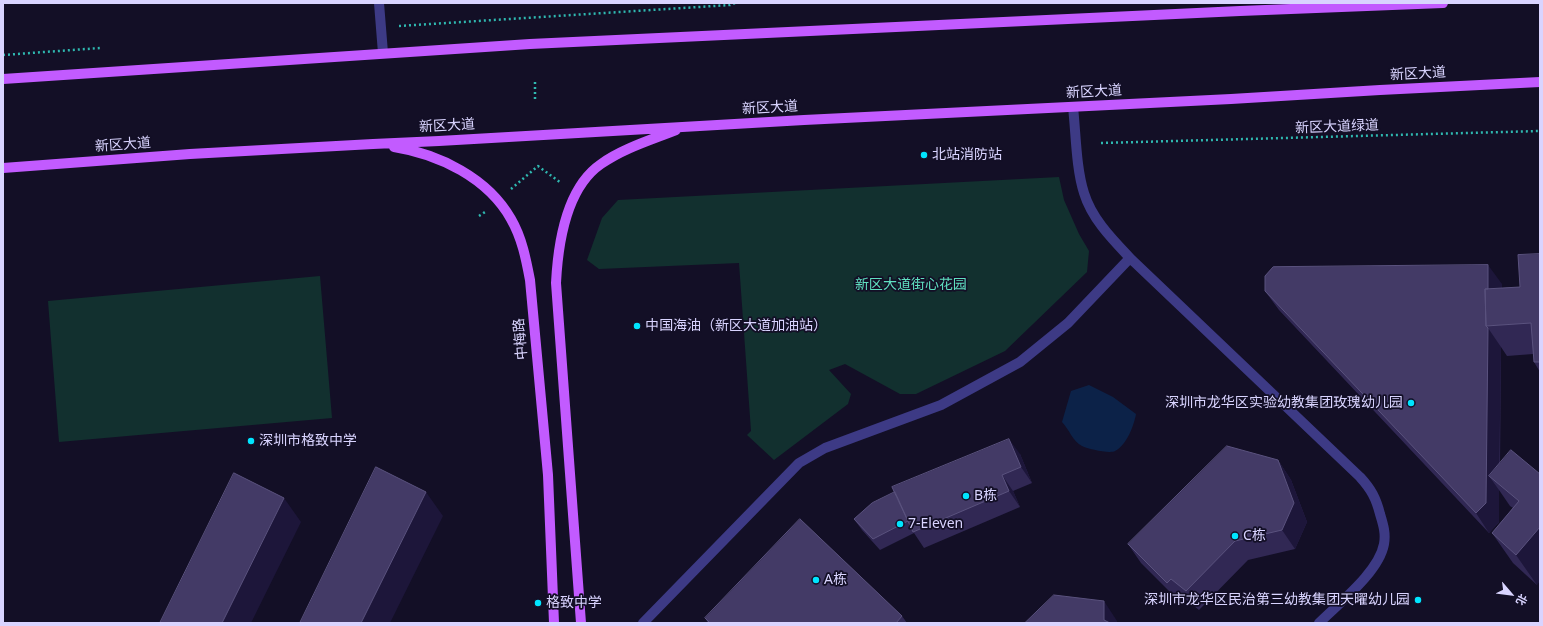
<!DOCTYPE html>
<meta charset="utf-8">
<style>
body{margin:0}
#map{position:relative;width:1543px;height:626px;overflow:hidden;background:#130f26;font-family:"Noto Sans","Noto Sans SC",sans-serif}
canvas{display:block}
.frame{position:absolute;inset:0;border:4px solid #d9d4ff;pointer-events:none}
.north{position:absolute;left:1491px;top:574px;width:40px;height:40px;-webkit-text-stroke:3px #130f26;paint-order:stroke;rotate:118deg;font-size:11px;font-weight:700;line-height:16px;text-align:center;color:#d9d4ff}
.north::after{content:'';display:block;margin:auto;width:14px;height:18px;background:#d9d4ff;clip-path:polygon(50% 0,100% 100%,50% 72%,0 100%)}
</style>
<div id="map">
<canvas width="1543" height="626"></canvas>
<div class="frame"></div>
<div class="north">北</div>
</div>
<script>
const ctx = document.querySelector('canvas').getContext('2d');
ctx.lineJoin = 'round';
function paint(path, color) { ctx.fillStyle = color; ctx.fill(path, 'evenodd'); }
function strokePath(path, color, width, dash) { ctx.strokeStyle = color; ctx.lineWidth = width; ctx.lineCap = dash ? 'butt' : 'round'; ctx.setLineDash(dash || []); ctx.stroke(path); }
function label(font, color, halo, rows, align = 'center') {
  ctx.font = font + ' "Noto Sans","Noto Sans SC",sans-serif'; ctx.lineWidth = 3.5; ctx.setLineDash([]); ctx.textBaseline = 'middle'; ctx.strokeStyle = halo; ctx.fillStyle = color; for (const [text, x, y, turn = 0] of rows) {
    ctx.save(); ctx.translate(x, y); ctx.rotate((+turn || 0) * Math.PI / 180); ctx.textAlign = isNaN(turn) ? turn : align; if (halo) ctx.strokeText(text, 0, 0); ctx.fillText(text, 0, 0); ctx.restore();
  }
}
paint(new Path2D(`
 M1059,177L1064,200L1079,234L1089,251L1087,272L1005,351L916,394H900L845,364L829,370L851,394L848,404L774,460L747,435L751,431L739,263L599,269L587,260L602,218L618,200Z
 M320,276L332,418L59,442L48,301Z`), '#12302f');
paint(new Path2D(`
 M1089,385L1113,397L1136,414C1134,425 1127,445 1115,451C1110,454 1088,449 1082,446C1073,442 1069,429 1062,422L1071,391Z`), '#0c2248');
strokePath(new Path2D(`
 M399,26L730,5L735,3
 M3,55L100,48
 M535,82V99
 M1101,143L1540,131
 M511,189L538,166L561,183
 M479,216L485,212`), '#2fb8b0', 2.5, [2, 3]);
strokePath(new Path2D(`
 M379,3L383,53
 M1073,107C1076,134 1076,168 1084,193C1092,219 1112,239 1130,258L1360,477C1371,489 1376,498 1380,514C1383,524 1386,533 1384,544C1379,572 1339,603 1319,623
 M643,623L799,463L825,448L941,405L1020,362L1068,323L1130,258`), '#3d3a85', 10);
strokePath(new Path2D(`
 M3,79L530,44L1240,11L1443,3
 M394,147C439,154 488,178 511,219C522,238 526,259 530,280L548,475L554,623
 M3,168L190,154L373,144L439,141L804,120L1231,99L1380,90L1540,82
 M581,623L556,283C558,244 566,188 601,164C624,148 651,140 676,130`), '#c25bff', 10);
paint(new Path2D(`
 M1540,254V372L1534,362L1533,354L1507,356L1501,347L1500,464L1511,450L1537,585L1513,563L1492,533L1513,508L1510,506L1499,490V522L1489,533L1279,310L1265,291L1502,284V288L1520,287Z
 M1020,454L1032,483L1013,491L1020,507L924,548L914,533L880,550L862,530L854,519Z
 M1278,460L1291,480L1307,522L1295,549L1248,560L1199,610L1184,598L1180,602L1141,563L1128,544Z
 M902,616L907,623H708L705,618Z`), '#312854');
paint(new Path2D(`
 M1488,265L1502,284L1501,325L1488,326Z
 M1488,328L1501,347L1499,484L1489,476L1499,490V522L1489,533L1476,513Z
 M1009,439L1020,454L1032,483L1021,467Z
 M1278,460L1291,480L1307,522L1295,549L1282,530Z
 M1002,475L1013,491L1020,507L1009,491Z
 M426,492L443,516L390,623H361Z
 M284,498L301,522L251,623H222Z
 M1540,527V581L1537,585L1516,555Z
 M1104,601L1117,621V623H1106L1104,620Z`), '#1d163a');
const building = new Path2D(`
 M1540,254V362H1534L1531,323L1486,326L1485,289L1520,287L1518,255Z
 M1488,265V289H1485L1486,326L1488,328L1486,503L1476,513L1265,291V276L1273,267Z
 M1009,439L1021,467L1002,475L1009,491L913,532L892,487Z
 M1227,446L1278,460L1294,503L1282,530L1235,541L1186,591L1171,579L1167,583L1128,544Z
 M1511,450L1540,474V527L1516,555L1492,533L1519,501L1489,476Z
 M376,467L426,492L361,623H300Z
 M234,473L284,498L222,623H160Z
 M895,492L908,521L873,539L854,519L872,503Z
 M800,519L902,616L896,623H710L705,618Z
 M1054,595L1104,601V620L1110,623H1025Z`);
paint(building, '#433a66');
strokePath(building, '#5a527e', 1);
for (const [x, y, r, color] of [
 [924,155,4,"#00e5ff"],
 [637,326,4,"#00e5ff"],
 [1411,403,4,"#00e5ff"],
 [251,441,4,"#00e5ff"],
 [966,496,4,"#00e5ff"],
 [900,524,4,"#00e5ff"],
 [1235,536,4,"#00e5ff"],
 [816,580,4,"#00e5ff"],
 [1418,600,4,"#00e5ff"],
 [538,603,4,"#00e5ff"]
]) { const dot = new Path2D(); dot.arc(x, y, r, 0, 2 * Math.PI); ctx.fillStyle = color; ctx.fill(dot); strokePath(dot, '#130f26', 1.5); }
label('14px', '#d9d4ff', '#130f26', [
 ["新区大道",1418,74,-3],
 ["新区大道",1094,92,-3],
 ["新区大道",770,108,-3],
 ["新区大道",447,126,-3],
 ["新区大道绿道",1337,127,-2],
 ["新区大道",123,145,-4],
 ["中梅路",521,339,-95]
]);
label('14px', '#d9d4ff', '#130f26', [
 ["北站消防站",932,155],
 ["中国海油（新区大道加油站）",645,326],
 ["深圳市龙华区实验幼教集团玫瑰幼儿园",1403,403,"right"],
 ["深圳市格致中学",259,441],
 ["B栋",974,496],
 ["7-Eleven",908,524],
 ["C栋",1243,536],
 ["A栋",824,580],
 ["深圳市龙华区民治第三幼教集团天曜幼儿园",1410,600,"right"],
 ["格致中学",546,603]
], 'left');
label('14px', '#5fe0c0', '#130f26', [
 ["新区大道街心花园",911,285]
]);
</script>
